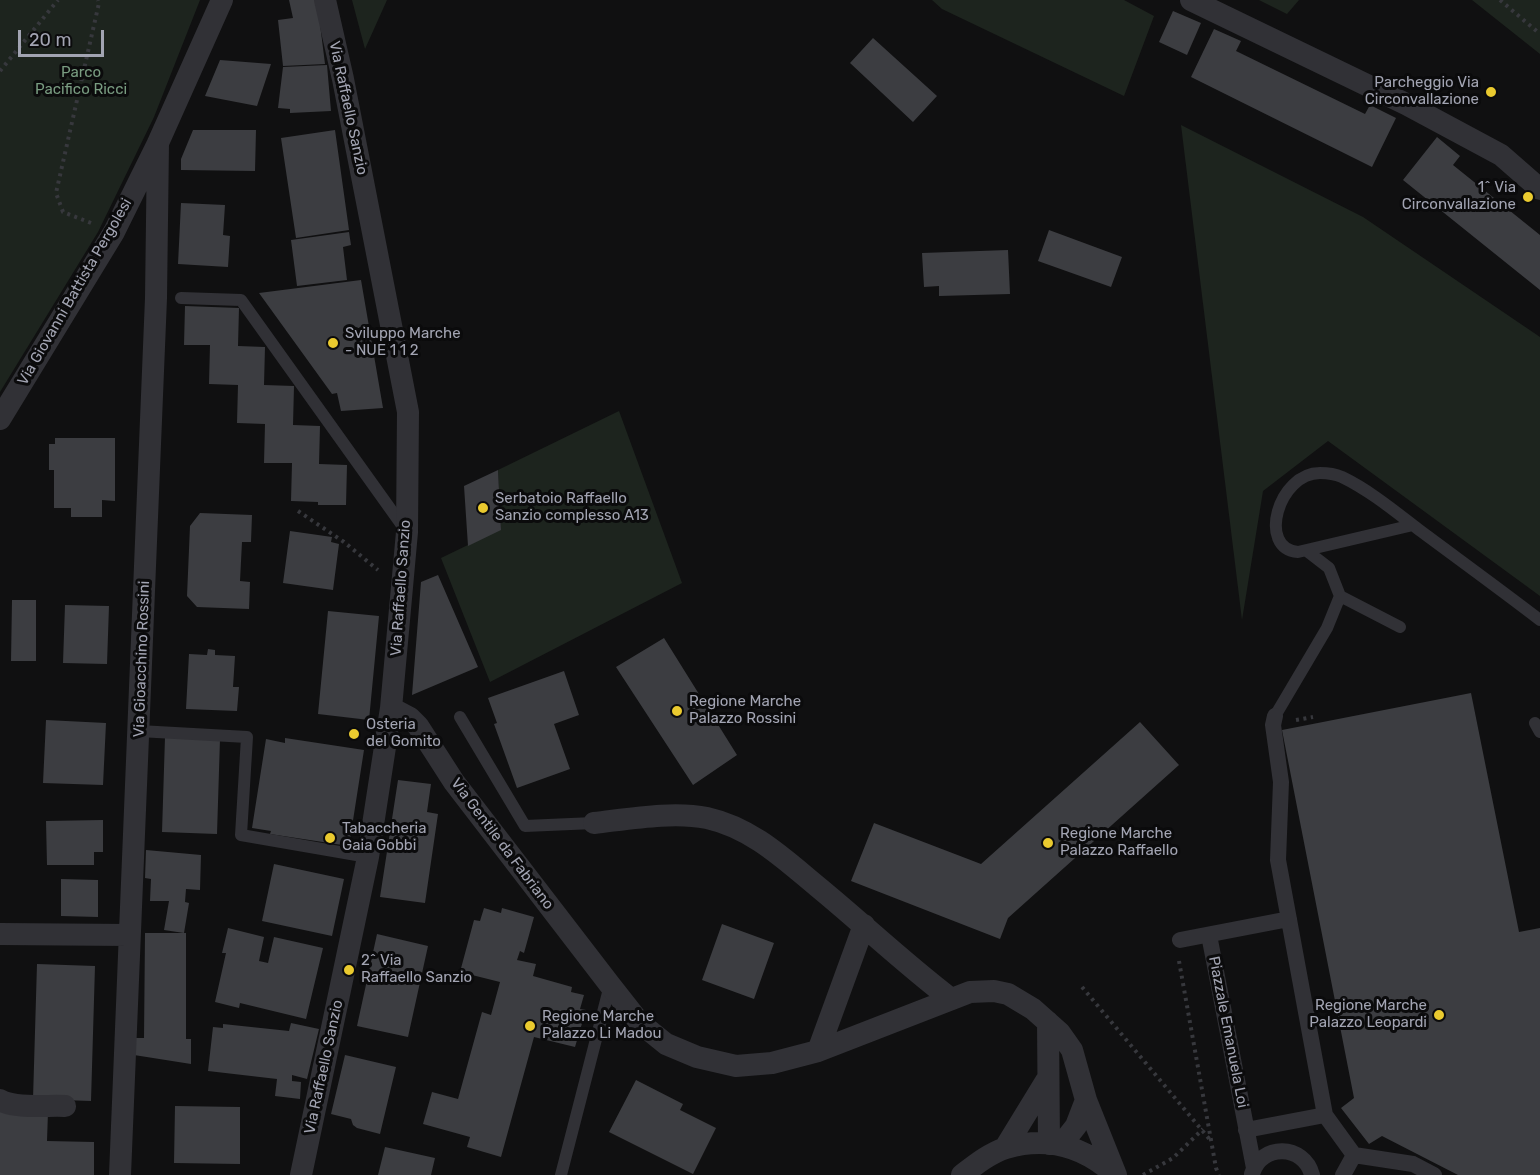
<!DOCTYPE html>
<style>
body{margin:0}
#map{position:relative;width:1540px;height:1175px;overflow:hidden;background:#101011;font-family:Rubik,sans-serif}
canvas{display:block}
.scale{position:absolute;left:18px;top:30px;width:86px;height:27px;box-sizing:border-box;border:3px solid #a2a4b2;border-top:0;padding-left:8px;font-size:18px;line-height:21px;white-space:nowrap;color:#a2a4b2;-webkit-text-stroke:4px #0b0b0c;paint-order:stroke}
</style>
<div id="map">
<canvas width="1540" height="1175"></canvas>
<div class="scale">20 m</div>
</div>
<script>
const ctx = document.querySelector('canvas').getContext('2d');
ctx.lineJoin = 'round';
function paint(path, color) { ctx.fillStyle = color; ctx.fill(path, 'evenodd'); }
function strokePath(path, color, width, dash) { ctx.strokeStyle = color; ctx.lineWidth = width; ctx.lineCap = dash ? 'butt' : 'round'; ctx.setLineDash(dash || []); ctx.stroke(path); }
function label(font, color, halo, rows, align = 'center') {
  ctx.font = font + ' Rubik,sans-serif'; ctx.lineWidth = 6; ctx.setLineDash([]); ctx.textBaseline = 'middle'; ctx.strokeStyle = halo; ctx.fillStyle = color; for (const [text, x, y, turn = 0] of rows) {
    ctx.save(); ctx.translate(x, y); ctx.rotate((+turn || 0) * Math.PI / 180); ctx.textAlign = isNaN(turn) ? turn : align; if (halo) ctx.strokeText(text, 0, 0); ctx.fillText(text, 0, 0); ctx.restore();
  }
}
paint(new Path2D(`
 M0,0H200L154,117L98,232L0,392Z
 M352,0H387L365,49Z
 M932,0H1124L1154,16L1124,96L942,9Z
 M1259,0H1299L1287,14Z
 M1472,0H1540V54Z
 M1181,125L1363,217L1540,337V596L1328,441L1263,491L1242,620Z
 M619,411L682,583L490,682L441,558L501,529L498,470Z`), '#1d241e');
paint(new Path2D(`
 M289,0H317L325,64L283,66L278,20L293,18Z
 M1173,11L1201,23L1187,55L1159,42Z
 M1214,29L1241,41L1236,51L1365,114L1370,105L1396,118L1372,167L1191,77Z
 M873,38L937,96L913,122L850,63Z
 M220,60L271,64L257,106L205,96Z
 M327,65L331,111L290,113V109L278,108L283,67Z
 M193,130H256L255,171L181,170V159Z
 M335,130L349,230L296,238L281,138Z
 M1437,137L1460,156L1453,165L1540,235V290L1403,180Z
 M181,203L225,205L223,235L230,236L228,267L178,264Z
 M1049,230L1122,257L1111,287L1038,261Z
 M349,232L351,245L343,247L347,280L297,286L291,240Z
 M1008,250L1010,294L939,296V286L924,287L922,253Z
 M361,280L383,408L341,411L337,393L332,394L259,293Z
 M185,306L239,308L238,346L265,347L264,385L294,386L293,425L320,426L319,464L347,465L346,505H318V502L291,501L292,463H264L265,424L237,423L238,385L209,384L210,345H184Z
 M55,438H115V501L102,500V517H71V508H54V470H49V444H55Z
 M498,470L501,530L468,546L464,486Z
 M200,513L252,515L251,542H242L240,581L250,582L249,609L197,607L187,596L190,526Z
 M290,531L332,537L331,542L339,544L333,590L283,583Z
 M438,575L478,667L412,695L421,582Z
 M12,600H36V661H11Z
 M65,605L109,606L107,664L63,663Z
 M328,611L379,616L369,720L318,714Z
 M664,638L737,755L693,785L616,667Z
 M208,649L215,650V655L235,656L233,687H239L237,711L186,709L189,654L207,655Z
 M564,671L579,715L554,724L570,769L517,788L494,724L497,723L488,698Z
 M1471,693L1519,932L1540,928V1175H1458L1382,1136L1369,1144L1341,1108L1354,1098L1282,730Z
 M46,720L106,723L103,785L43,783Z
 M1140,722L1179,765L1008,918L1000,939L851,881L874,823L981,864Z
 M165,737L220,739L217,834L162,832Z
 M285,738L364,750L349,846L270,834L271,831L252,828L266,739L285,743Z
 M398,780L431,784L427,812L438,814L425,903L380,897Z
 M103,820V852H94V865H47L46,821Z
 M146,850L201,855L200,890L186,889L185,902L189,903L184,933L164,930L169,901H150L151,879L145,878Z
 M274,864L344,879L332,936L262,921Z
 M61,879L98,880V917L61,916Z
 M484,908L501,913L502,908L534,917L524,953L520,951L517,960L536,964L533,976L572,987L571,992L584,995L580,1009L586,1010L575,1047L534,1037L501,1157L467,1147L470,1137L423,1124L432,1092L458,1099L482,1012L491,1015L500,982L460,972L474,920L480,921Z
 M722,924L774,943L754,999L702,980Z
 M228,928L264,937L259,961L268,963L274,937L323,948L306,1019L240,1003L239,1008L215,1002L226,953H222Z
 M145,933H186V1039H191V1064L134,1055V1038H144Z
 M377,934L428,946L408,1037L357,1026Z
 M37,964L95,966L91,1101L33,1099Z
 M291,1023L319,1029L307,1079L292,1075V1081L301,1082L300,1099L275,1096L277,1079L208,1071L213,1027L223,1028V1024L289,1031Z
 M345,1055L396,1067L380,1134L357,1128L353,1125L351,1119L331,1114Z
 M636,1080L683,1104L680,1110L716,1128L693,1174L609,1132Z
 M175,1106L240,1107V1164L174,1163Z
 M0,1110L48,1112L47,1141L94,1142V1175H0Z
 M385,1147L435,1158L431,1175H378Z`), '#3c3d41');
strokePath(new Path2D(`
 M1500,0L1540,34
 M0,71L58,0
 M91,223L63,212L56,193L99,3L98,0
 M298,511L344,542L378,570
 M1296,720L1313,717
 M1179,961L1216,1168L1219,1175
 M1082,987L1211,1141
 M1143,1175L1173,1158L1203,1129`), '#37383d', 4, [3, 4.5]);
strokePath(new Path2D(`
 M181,298L241,300L404,528
 M1413,525L1298,552C1257,549 1278,473 1320,473C1327,473 1335,474 1342,477C1371,491 1397,513 1422,532C1461,561 1501,590 1540,620
 M1307,551L1329,568L1340,596L1400,627
 M1275,716L1327,628L1340,596
 M460,717L525,826L594,823
 M1535,723L1540,732
 M139,731L247,737L241,835L368,857
 M561,1175L610,985`), '#313136', 12);
strokePath(new Path2D(`
 M1275,716L1273,725L1281,782L1278,860L1325,1115L1354,1155L1413,1164L1434,1175
 M1209,935L1254,1168
 M1180,940L1289,919
 M1246,1130L1325,1115
 M1252,1174C1261,1143 1304,1144 1312,1175
 M1343,1175L1354,1155`), '#313136', 16);
strokePath(new Path2D(`
 M1191,0L1406,104L1501,155L1540,189
 M0,419L114,232L158,143L222,0
 M391,708L410,718L418,726L454,782L610,985L640,1023L666,1044L697,1057L736,1066L772,1063L818,1051L970,992L994,991L1008,994L1033,1009L1060,1033L1072,1050L1086,1100L1116,1175
 M594,823C629,819 673,811 707,818C752,828 784,859 818,887C863,924 905,964 951,999
 M0,934L129,935
 M1048,1022L1049,1144
 M818,1051L864,925
 M0,1100C14,1109 48,1105 65,1106
 M1061,1145L1076,1126L1086,1100
 M1005,1148L1046,1081
 M120,1175L156,298L158,143
 M301,1175L368,857L391,708L407,532L408,412L343,79L325,0
 M962,1175C975,1165 990,1153 1006,1148C1047,1136 1083,1146 1114,1174`), '#313136', 22);
for (const [x, y, r, color] of [
 [1491,92,6,"#eaca2f"],
 [1528,197,6,"#eaca2f"],
 [333,343,6,"#eaca2f"],
 [483,508,6,"#eaca2f"],
 [677,711,6,"#eaca2f"],
 [354,734,6,"#eaca2f"],
 [330,838,6,"#eaca2f"],
 [1048,843,6,"#eaca2f"],
 [349,970,6,"#eaca2f"],
 [1439,1015,6,"#eaca2f"],
 [530,1026,6,"#eaca2f"]
]) { const dot = new Path2D(); dot.arc(x, y, r, 0, 2 * Math.PI); ctx.fillStyle = color; ctx.fill(dot); strokePath(dot, '#0b0b0c', 2); }
label('15px', '#799c81', '#0b0b0c', [
 ["Parco",81,73],
 ["Pacifico Ricci",81,90]
]);
label('15px', '#a2a4b2', '#0b0b0c', [
 ["Parcheggio Via",1479,83,"right"],
 ["Circonvallazione",1479,100,"right"],
 ["1^ Via",1516,188,"right"],
 ["Circonvallazione",1516,205,"right"],
 ["Sviluppo Marche",345,334],
 ["- NUE 1 1 2",345,351],
 ["Serbatoio Raffaello",495,499],
 ["Sanzio complesso A13",495,516],
 ["Regione Marche",689,702],
 ["Palazzo Rossini",689,719],
 ["Osteria",366,725],
 ["del Gomito",366,742],
 ["Tabaccheria",342,829],
 ["Gaia Gobbi",342,846],
 ["Regione Marche",1060,834],
 ["Palazzo Raffaello",1060,851],
 ["2^ Via",361,961],
 ["Raffaello Sanzio",361,978],
 ["Regione Marche",1427,1006,"right"],
 ["Palazzo Leopardi",1427,1023,"right"],
 ["Regione Marche",542,1017],
 ["Palazzo Li Madou",542,1034]
], 'left');
label('15px', '#a2a4b2', '#0b0b0c', [
 ["Via Raffaello Sanzio",348,108,78],
 ["Via Giovanni Battista Pergolesi",75,292,-60],
 ["Via Raffaello Sanzio",401,588,-86],
 ["Via Gioacchino Rossini",142,659,-88],
 ["Via Gentile da Fabriano",502,844,53],
 ["Piazzale Emanuela Loi",1228,1032,79],
 ["Via Raffaello Sanzio",324,1067,-78]
]);
</script>
